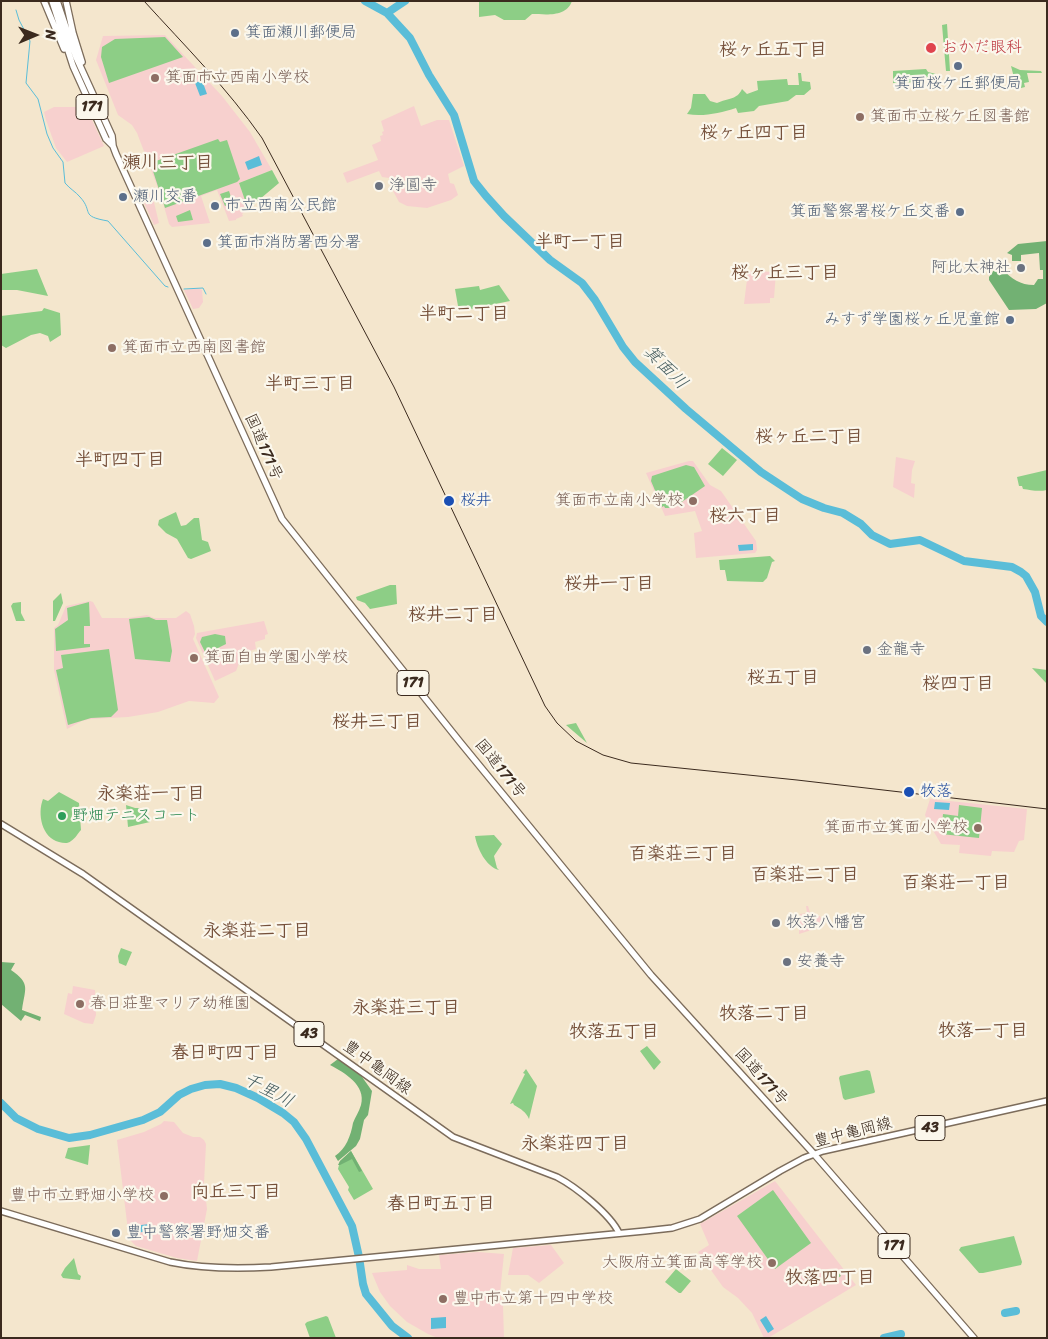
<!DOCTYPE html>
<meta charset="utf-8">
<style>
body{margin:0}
#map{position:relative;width:1048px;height:1339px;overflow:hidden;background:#f4e6cd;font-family:Sriracha,sans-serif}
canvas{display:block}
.frame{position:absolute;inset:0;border:2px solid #3b2a1e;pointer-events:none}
.north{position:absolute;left:10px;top:10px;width:50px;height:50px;-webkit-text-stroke:4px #fbf7ec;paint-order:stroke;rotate:89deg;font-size:14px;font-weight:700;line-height:20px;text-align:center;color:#3b2a1e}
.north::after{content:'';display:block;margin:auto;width:18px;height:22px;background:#3b2a1e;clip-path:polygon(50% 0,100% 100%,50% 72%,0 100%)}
</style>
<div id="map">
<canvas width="1048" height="1339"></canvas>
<div class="frame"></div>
<div class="north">N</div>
</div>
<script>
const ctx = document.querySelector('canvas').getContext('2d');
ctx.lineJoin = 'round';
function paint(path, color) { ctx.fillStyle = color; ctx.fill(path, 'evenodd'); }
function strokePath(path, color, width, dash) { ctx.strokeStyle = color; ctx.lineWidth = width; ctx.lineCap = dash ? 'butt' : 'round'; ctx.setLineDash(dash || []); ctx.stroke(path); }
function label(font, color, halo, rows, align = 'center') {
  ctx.font = font + ' Sriracha,"Klee One",sans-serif'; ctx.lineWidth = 4.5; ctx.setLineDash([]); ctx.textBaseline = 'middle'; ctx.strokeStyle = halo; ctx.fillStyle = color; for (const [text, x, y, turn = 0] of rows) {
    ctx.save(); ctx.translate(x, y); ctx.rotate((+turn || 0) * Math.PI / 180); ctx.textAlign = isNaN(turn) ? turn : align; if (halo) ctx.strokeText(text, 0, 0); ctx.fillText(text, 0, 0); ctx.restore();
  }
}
paint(new Path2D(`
 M165,35L222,96L250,132L272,170L239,183L248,209L242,214L243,216L236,219V220L229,221L217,190L201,196L210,223L172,227L169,224L161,196L137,133L132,125L118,115L96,60L103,36Z
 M414,106L421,126L437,120H449L464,166L448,174L450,183L454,184L458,195L451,200L427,208L407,206L399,202L392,189L389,178L382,177L379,171L347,183L343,173L378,160L372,145L381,141L380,136L383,135L382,132L384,131L381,121Z
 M54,107H86L104,146L67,162L56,148L46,120L44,112Z
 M152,194L159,223L154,225L141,196Z
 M748,271L776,272L774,298H770V303L744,304Z
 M198,288L202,290L203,302L199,308L193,309L184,290Z
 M896,457L915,461L912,470L911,483L915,484L914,498L893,487Z
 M689,461H693L710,485L721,491L756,541L757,550L755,553L696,558L694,533L702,531L695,511L665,516L646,473Z
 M90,601L93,602L102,618H128L147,615L154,618H176L186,611L190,614L194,626L195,634L193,639L219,697L214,703L189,701L158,712L128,717L91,719L82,721L67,729L54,670V628L58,625L66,606Z
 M264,621L268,634L265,635V639L255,642L256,649L243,653L236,671L215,681L196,638L197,633Z
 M930,799L1027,809L1024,840L1019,841L1014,852L992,851L991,856L959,853L960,845L941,844L928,822L925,815Z
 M806,906H808L811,916H820L824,926L799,934L800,914L807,913Z
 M73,986L95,990L96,1015L93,1024L84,1023L64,1014L68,993L72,994Z
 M164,1121L174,1122L183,1133L193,1137H200L204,1140L206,1144L204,1183L207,1209L197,1261L177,1258L136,1246L129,1239L117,1140L144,1132L161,1124Z
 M775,1181L856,1285L768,1338H764L752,1313L738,1298L723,1287L698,1252L709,1245L700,1224Z
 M551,1245L564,1263L539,1283L528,1275H508L513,1248Z
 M478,1252L504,1254L500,1293L503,1306L504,1338H438L428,1334L407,1322L390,1306L380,1292L372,1273L407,1270V1265L419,1269H441L439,1255Z`), '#f7d0ce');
paint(new Path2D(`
 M479,1H572C566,18 545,14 532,14L525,20H504L495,15L479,17Z
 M947,24L950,71H946L942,25Z
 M165,37L183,57L109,83L101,57L102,47L115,39Z
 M1011,66L1020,70L1041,71L1042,73H1027L1029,82L1024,83L1025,87L1017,89Z
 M926,69L928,72L936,74L919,82L893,83V71Z
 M798,73H801L802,81L810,82L811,89L804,95H796L788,101L759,106L754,111L738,113L736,108C720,113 703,117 687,114L691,108L693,94H705L710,101L717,103C728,98 737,100 742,89L747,94L758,90L757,81L787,79L788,85H799Z
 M218,139L220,142L227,140L240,179L237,182L165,208L151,165L156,161Z
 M272,170L279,183L248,209L239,183Z
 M229,191L233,203L225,206L220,194Z
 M190,210L193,220L178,222L176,216Z
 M37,269L48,296L17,290H1V274Z
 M499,285L510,301L461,311L458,306L455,289L479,286L480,290Z
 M44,308L60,313L61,335L50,342L48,336L40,333L31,335L6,348L1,345V316L42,311Z
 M722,448L737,460L723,476L708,464Z
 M686,465L694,467L705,486L673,508H665L664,506L662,507L651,481L652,476Z
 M1047,470V490C1038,492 1031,490 1023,489L1022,486H1019L1017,477Z
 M176,512L181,526L186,525L194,518H199L202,540L208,542L211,551L191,559L188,558L177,539L166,533L158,525L159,520Z
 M770,556L775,561L772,562L767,578L763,582L727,581L725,570H720L719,560Z
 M390,585H396L397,604L370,609L365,603L357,600L356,597Z
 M61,593L63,603L55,621H53V601Z
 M21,602V613L25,621H16L11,606L13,603Z
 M89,602L90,626H84V644H90V647L56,651L55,629L68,620L67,608Z
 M149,617L156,620H167L172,651L170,662L135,659L129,619Z
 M215,634L225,636L226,644L206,654L200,642L202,637Z
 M109,649L118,710L111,717L91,718L68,725L56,670L63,668L61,655Z
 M1032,668L1047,670V684Z
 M576,723L587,743L566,725Z
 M59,792L79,803L81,830C78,833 75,839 71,841C68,844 63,843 59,842C42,838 37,814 43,799L48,801Z
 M126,805L135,808H145L150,822L128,827Z
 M959,805L982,808L979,838L941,834L943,814L958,816Z
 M494,835L502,844L494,856L497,868L499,870C486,867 477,848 475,836Z
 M121,948L132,952L126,966L119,963L118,956Z
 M647,1046L661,1062L654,1070L640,1051Z
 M526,1069L537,1086L529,1119C526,1112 521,1109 514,1105L513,1103L510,1104L525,1074L523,1073Z
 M867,1070L870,1071L875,1092L874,1093L845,1100L843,1098L839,1078L840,1076Z
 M90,1145L88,1165L65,1158L68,1148Z
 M351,1151L373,1189L354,1200L348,1190L349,1187L338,1169L340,1161Z
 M773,1190L811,1243L775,1269L737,1216Z
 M1014,1236L1022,1262L1021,1265L983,1273H979L959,1250L961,1247Z
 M74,1258L78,1274L81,1276L80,1280L63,1278L61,1275L65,1268Z
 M676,1269L691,1281L681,1293H679L665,1282Z
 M837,1270L841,1276L829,1283L826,1278Z
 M326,1316L328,1317L336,1338H310L305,1324L307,1322Z`), '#8dce86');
paint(new Path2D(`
 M1047,241V303L1036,309L1009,310L989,280V277L1001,260L1002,269C1012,279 1020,285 1034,285L1038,279H1043V270H1040L1039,253L1021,255V261H1012V255L1007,253L1018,244Z
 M1,962L15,963L11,970C31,984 25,988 22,1010L41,1017L40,1021L25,1015L21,1021L1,1004Z
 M338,1059L360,1074L372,1091L368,1115L364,1120L360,1139L356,1146L338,1161L335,1156C346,1149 351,1135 353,1123C355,1117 359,1112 361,1105C366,1085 345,1073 330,1065Z
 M351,1151L362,1171L359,1172L352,1159L340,1165H338L340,1161Z`), '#72b173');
paint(new Path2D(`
 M202,80L207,94L200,96L195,83Z
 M259,156L262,165L248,170L245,162Z
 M753,544V550L739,551L738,545Z
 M935,802L950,803L949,810L934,809Z
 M149,1224L150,1231L135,1233L134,1226Z
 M766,1316L774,1329L768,1333L760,1320Z
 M446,1317V1328L431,1329V1318Z`), '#5abdd8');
strokePath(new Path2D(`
 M16,10L19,20L30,41L26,83L38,99L47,134L53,148L63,162L65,183C70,189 76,192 80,197C94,212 79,216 108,221L165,286L168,287
 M184,289L203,288L206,294`), '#5abdd8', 1);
strokePath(new Path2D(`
 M365,1L387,13L410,38L429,75L454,115L474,181L486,196L504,216L550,260L582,283L595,300L623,347L635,362L686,409L761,472L802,499L824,508L843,513L861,524L872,535L890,544L920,540L964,561L1012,567L1021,572L1026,576L1035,592L1041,616L1047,622
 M387,13L405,1
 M1,1103L16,1118L38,1129L69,1138L90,1135L143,1120L160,1112L179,1095L191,1089L205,1085L220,1084L236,1088L258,1098L283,1113L294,1122L306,1139L352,1226L359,1257L363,1284L366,1294L392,1326L408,1338
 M1005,1313L1016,1311
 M884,1338L901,1334`), '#5abdd8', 8);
const major = new Path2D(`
 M1,824L83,874L453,1137L557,1177C576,1187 610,1214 619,1233
 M1,1211L170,1262C204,1269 237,1269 271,1267L645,1231L672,1228L700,1219L780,1171L804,1158L823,1151L1047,1101`);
const highway = new Path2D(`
 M44,1L64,49
 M52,1L73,66L106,139L113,146
 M57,1L76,57L112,136L113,146L116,154L282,519L460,742L651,975L814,1154L974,1338
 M66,1L73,33L82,62`);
strokePath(major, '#7c6c5b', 8);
strokePath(highway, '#7c6c5b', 8);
strokePath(major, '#fff', 5);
strokePath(highway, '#fff', 5.5);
strokePath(new Path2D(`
 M144,1C185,46 227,88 262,138L394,387L545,706L557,723L576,741L603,755L631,763L797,780L1047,809`), '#3b2a1e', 1);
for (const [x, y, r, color] of [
 [235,33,5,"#5c6f8a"],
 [931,48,6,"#e0444e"],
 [958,66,5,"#5c6f8a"],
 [155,78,5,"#8d6e63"],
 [860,117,5,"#8d6e63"],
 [379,186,5,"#6b7280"],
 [123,197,5,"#5c6f8a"],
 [215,206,5,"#5c6f8a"],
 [960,212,5,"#5c6f8a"],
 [207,243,5,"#5c6f8a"],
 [1021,268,5,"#6b7280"],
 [1010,320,5,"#5c6f8a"],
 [112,348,5,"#8d6e63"],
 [449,501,6,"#1a4fb4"],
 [693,501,5,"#8d6e63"],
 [867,650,5,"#6b7280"],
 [194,658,5,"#8d6e63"],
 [909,792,6,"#1a4fb4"],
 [62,816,5,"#2e9e5b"],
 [978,828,5,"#8d6e63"],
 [776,923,5,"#6b7280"],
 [787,962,5,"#6b7280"],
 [80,1004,5,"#8d6e63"],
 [164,1196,5,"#8d6e63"],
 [116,1233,5,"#5c6f8a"],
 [772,1263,5,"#8d6e63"],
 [443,1299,5,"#8d6e63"]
]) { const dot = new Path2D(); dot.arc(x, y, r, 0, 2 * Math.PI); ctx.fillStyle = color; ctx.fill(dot); strokePath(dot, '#fbf7ec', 2); }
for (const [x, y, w] of [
 [92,107,32],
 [413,683,32],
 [309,1034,30],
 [930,1128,30],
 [894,1246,32]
]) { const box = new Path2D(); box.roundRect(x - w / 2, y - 12.5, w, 25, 4); ctx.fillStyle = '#fbf7ec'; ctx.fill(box); strokePath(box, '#3b2a1e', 1); }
label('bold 15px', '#3b2a1e', null, [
 ["171",92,107],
 ["171",413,683],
 ["43",309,1034],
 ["43",930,1128],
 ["171",894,1246]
]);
label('16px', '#4e5e75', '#fbf7ec', [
 ["箕面瀬川郵便局",245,33],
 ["箕面桜ケ丘郵便局",958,84,"center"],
 ["瀬川交番",133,197],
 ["市立西南公民館",225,206],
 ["箕面警察署桜ケ丘交番",950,212,"right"],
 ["箕面市消防署西分署",217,243],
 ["みすず学園桜ヶ丘児童館",1000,320,"right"],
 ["豊中警察署野畑交番",126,1233]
], 'left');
label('16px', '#be3a42', '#fbf7ec', [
 ["おかだ眼科",942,48]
], 'left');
label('16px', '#785e54', '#fbf7ec', [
 ["箕面市立西南小学校",165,78],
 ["箕面市立桜ケ丘図書館",870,117],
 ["箕面市立西南図書館",122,348],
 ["箕面市立南小学校",683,501,"right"],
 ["箕面自由学園小学校",204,658],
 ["箕面市立箕面小学校",968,828,"right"],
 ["春日荘聖マリア幼稚園",90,1004],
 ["豊中市立野畑小学校",154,1196,"right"],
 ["大阪府立箕面高等学校",762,1263,"right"],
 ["豊中市立第十四中学校",453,1299]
], 'left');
label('16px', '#5b616d', '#fbf7ec', [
 ["浄圓寺",389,186],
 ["阿比太神社",1011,268,"right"],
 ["金龍寺",877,650],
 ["牧落八幡宮",786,923],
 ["安養寺",797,962]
], 'left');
label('16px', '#3b2a1e', '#fbf7ec', [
 ["国道171号",263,447,66],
 ["国道171号",500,769,51],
 ["豊中亀岡線",377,1068,36],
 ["国道171号",761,1077,48],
 ["豊中亀岡線",853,1133,-14]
]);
label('16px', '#164399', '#fbf7ec', [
 ["桜井",460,501],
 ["牧落",920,792]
], 'left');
label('16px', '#27864d', '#fbf7ec', [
 ["野畑テニスコート",72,816]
], 'left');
label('bold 18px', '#75503a', '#fbf7ec', [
 ["桜ヶ丘五丁目",773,50],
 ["桜ヶ丘四丁目",754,133],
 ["瀬川三丁目",168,163],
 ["半町一丁目",580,242],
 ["桜ヶ丘三丁目",785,273],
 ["半町二丁目",464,314],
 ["半町三丁目",310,384],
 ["桜ヶ丘二丁目",809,437],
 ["半町四丁目",120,460],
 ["桜六丁目",745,516],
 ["桜井一丁目",609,584],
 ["桜井二丁目",453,615],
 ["桜五丁目",783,678],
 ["桜四丁目",958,684],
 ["桜井三丁目",377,722],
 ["永楽荘一丁目",151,794],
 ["百楽荘三丁目",683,854],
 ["百楽荘二丁目",805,875],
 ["百楽荘一丁目",956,883],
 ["永楽荘二丁目",257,931],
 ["永楽荘三丁目",406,1008],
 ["牧落二丁目",764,1014],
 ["牧落一丁目",983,1031],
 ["牧落五丁目",614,1032],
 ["春日町四丁目",225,1053],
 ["永楽荘四丁目",575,1144],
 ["向丘三丁目",236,1192],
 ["春日町五丁目",441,1204],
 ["牧落四丁目",830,1278]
]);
label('italic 18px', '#465d5f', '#fbf7ec', [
 ["箕面川",665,368,45],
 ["千里川",268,1091,28]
]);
</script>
